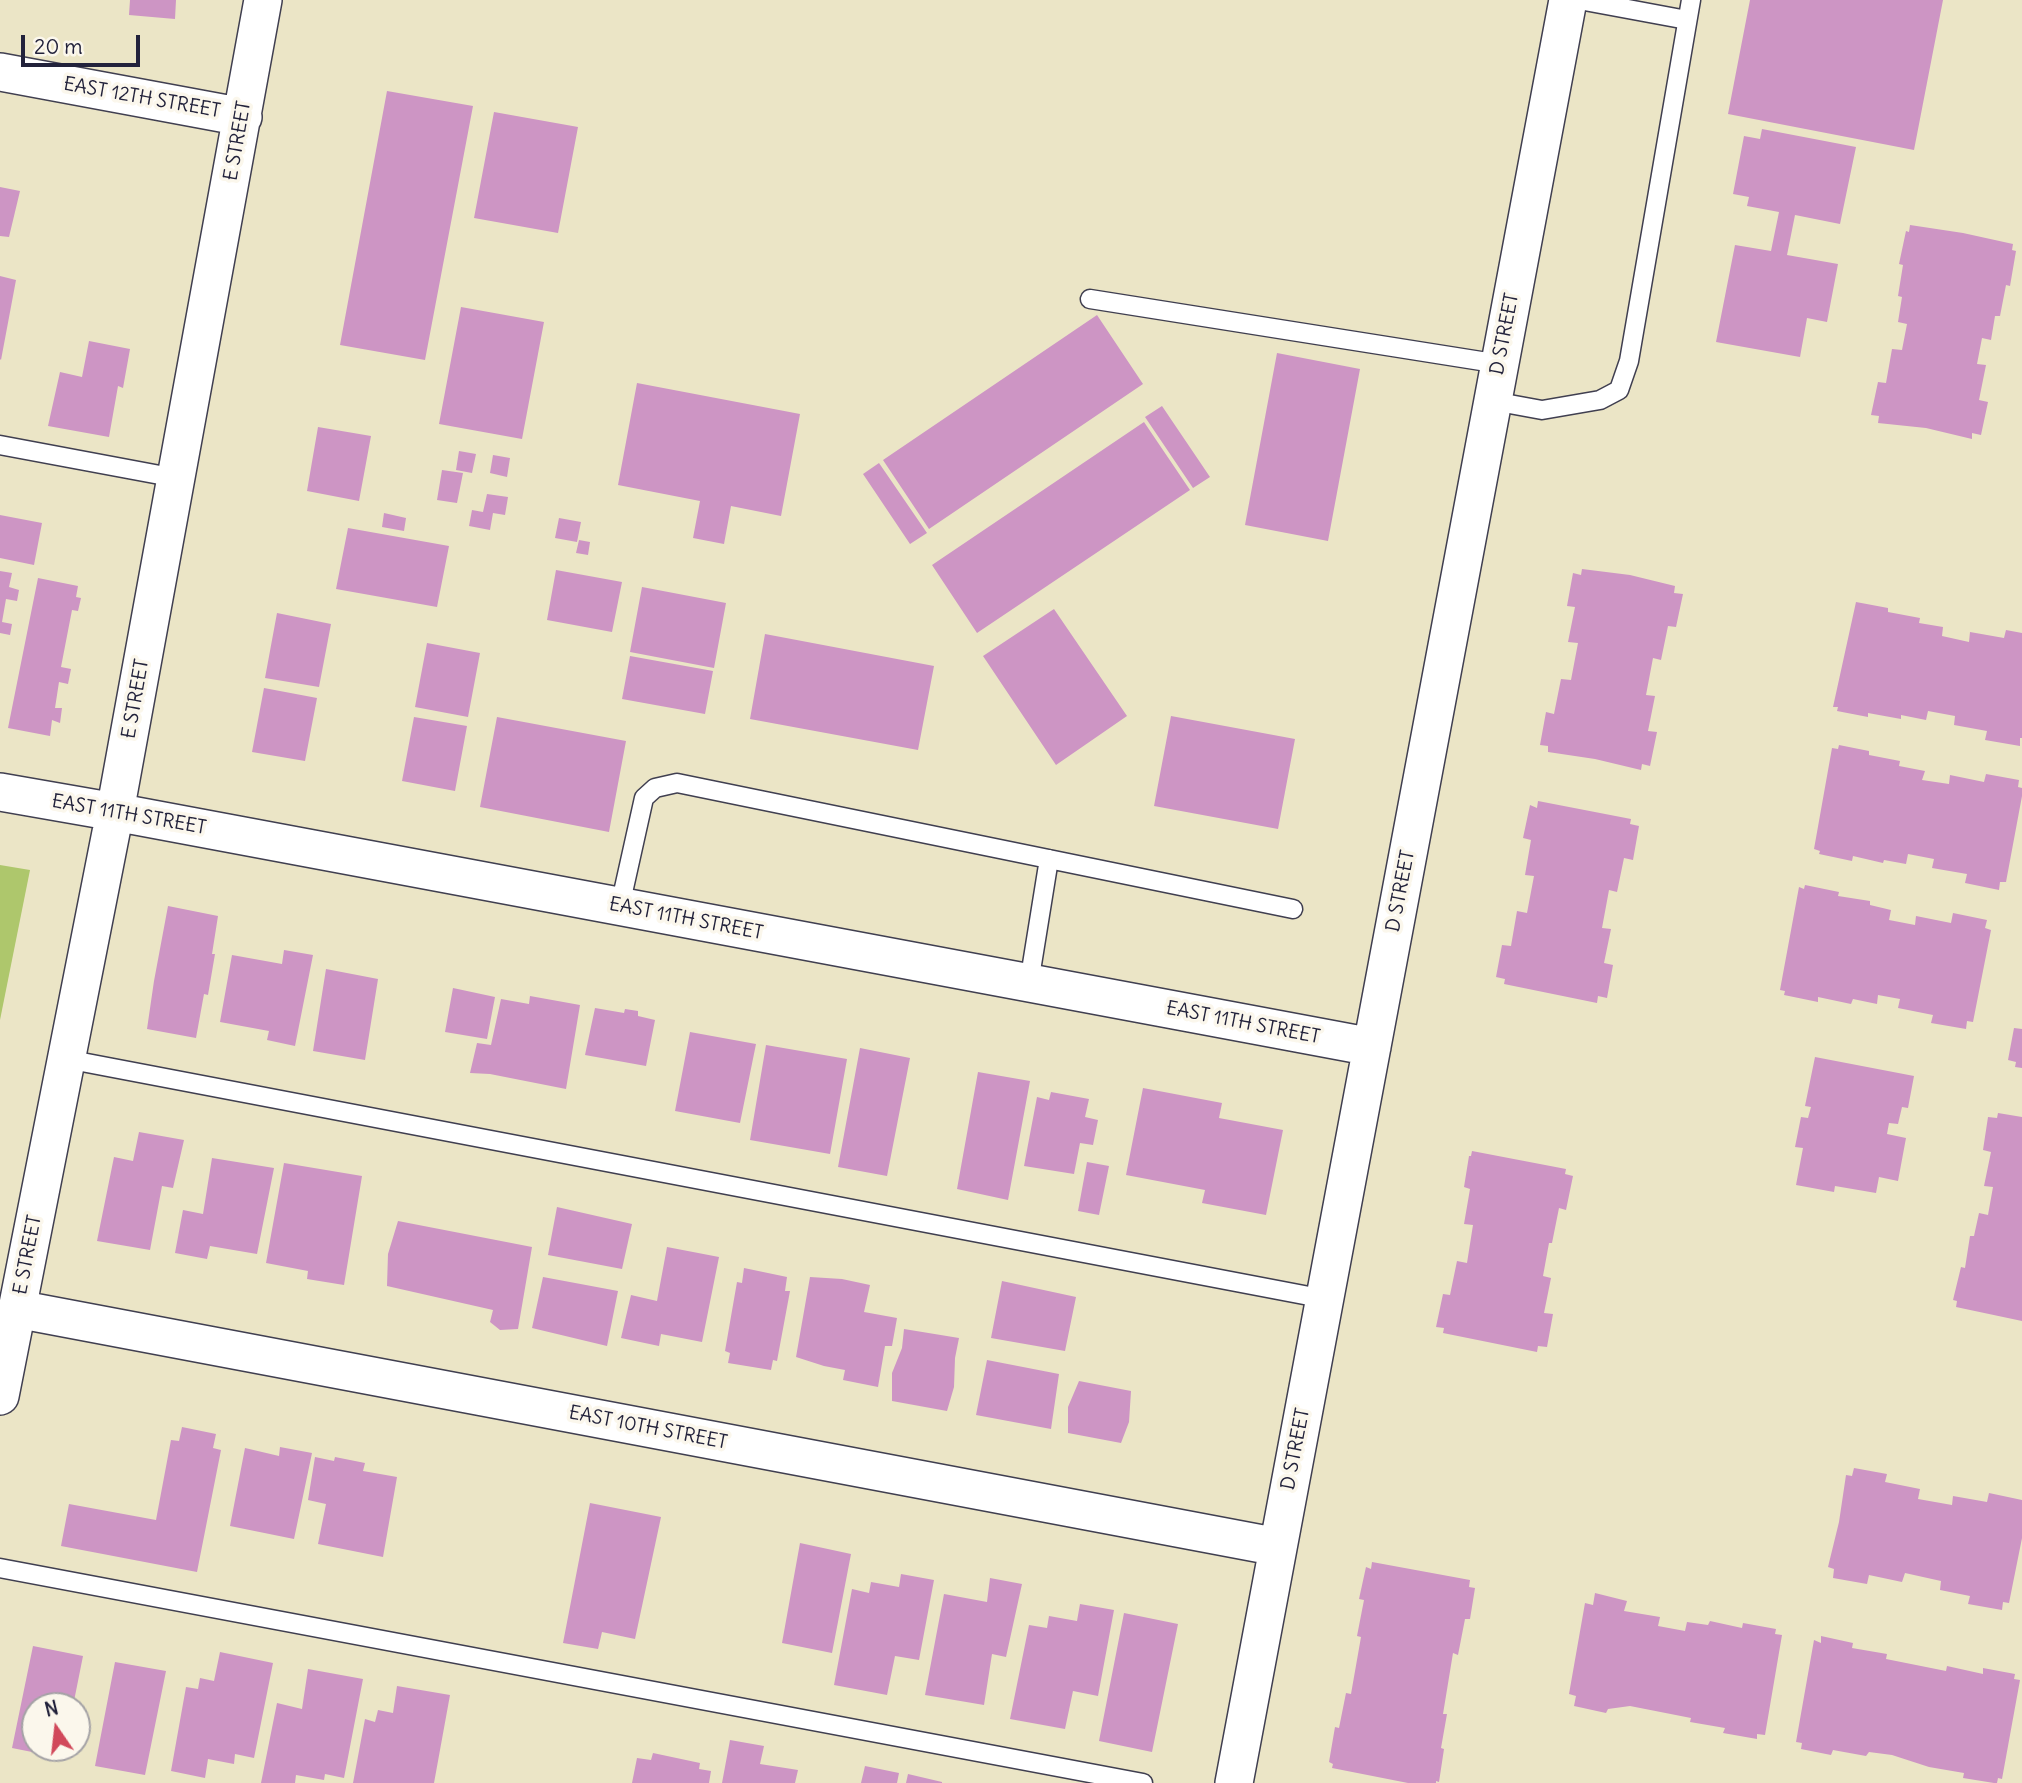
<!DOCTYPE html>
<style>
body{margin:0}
#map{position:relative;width:2022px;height:1783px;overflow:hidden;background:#ebe5c6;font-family:Delius,sans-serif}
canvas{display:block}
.north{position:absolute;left:21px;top:1692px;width:70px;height:70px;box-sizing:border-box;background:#fbf7ec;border:2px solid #a4a2a5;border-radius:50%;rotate:346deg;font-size:19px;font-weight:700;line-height:28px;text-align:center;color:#22223b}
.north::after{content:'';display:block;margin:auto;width:24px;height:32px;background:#d1495b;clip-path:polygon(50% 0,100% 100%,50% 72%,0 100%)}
.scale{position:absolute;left:21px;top:35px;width:119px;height:32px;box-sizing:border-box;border:4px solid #22223b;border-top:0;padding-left:9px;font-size:21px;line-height:24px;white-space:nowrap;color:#22223b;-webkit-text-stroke:5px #fbf7ec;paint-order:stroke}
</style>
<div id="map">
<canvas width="2022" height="1783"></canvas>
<div class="north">N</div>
<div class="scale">20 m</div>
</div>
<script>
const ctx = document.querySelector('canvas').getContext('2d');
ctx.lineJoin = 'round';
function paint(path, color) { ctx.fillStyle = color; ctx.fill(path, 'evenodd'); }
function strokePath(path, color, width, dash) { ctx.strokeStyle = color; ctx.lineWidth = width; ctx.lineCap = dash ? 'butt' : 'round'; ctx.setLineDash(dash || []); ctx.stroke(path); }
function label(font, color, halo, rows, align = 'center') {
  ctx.font = font + ' Delius,sans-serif'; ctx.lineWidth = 7; ctx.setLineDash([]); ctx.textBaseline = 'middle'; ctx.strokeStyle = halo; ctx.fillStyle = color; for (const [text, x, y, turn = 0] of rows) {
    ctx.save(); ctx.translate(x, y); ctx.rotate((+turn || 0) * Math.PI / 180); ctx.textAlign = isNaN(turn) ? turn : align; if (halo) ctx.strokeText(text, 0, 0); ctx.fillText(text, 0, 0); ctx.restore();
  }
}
paint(new Path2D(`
 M0,865L30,870L0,1020Z`), '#aec76c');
paint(new Path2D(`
 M130,0H176L175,19L129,15Z
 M1750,0H1943L1914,150L1728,114Z
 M387,91L473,106L425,360L340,345Z
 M494,112L578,127L558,233L474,218Z
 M1762,129L1856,147L1840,224L1795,215L1787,255L1838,264L1827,322L1807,318L1800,357L1716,342L1735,245L1771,251L1779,212L1747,206L1749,197L1733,194L1744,136L1760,139Z
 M0,187L20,191L9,237L0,236Z
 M1910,225L1963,233L2013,244L2012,250L2016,251L2010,286L2006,285L2000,316H1995L1991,340L1982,338L1977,364L1986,365L1979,400L1988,402L1981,435L1972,433V439L1926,428L1878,423L1879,416L1871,415L1878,382L1886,383L1892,349L1902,350L1907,324L1898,322L1902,297L1898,296L1903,265L1899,264L1906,231L1909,232Z
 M0,276L16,280L1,360L0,359Z
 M461,307L544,322L522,439L439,424Z
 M1097,315L1143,384L929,529L883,460Z
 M89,341L130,349L123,388L118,386L109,437L48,426L60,372L82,377Z
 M1277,353L1360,369L1328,541L1245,525Z
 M637,383L800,414L781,516L731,506L724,544L693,538L700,501L618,485Z
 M1162,406L1210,477L1193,488L1145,417Z
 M1144,422L1190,490L977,633L932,565Z
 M318,427L371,436L359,501L307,491Z
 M459,451L476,454L472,473L456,470Z
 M493,455L510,458L507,477L490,473Z
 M879,463L927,533L910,544L863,474Z
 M442,470L463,473L457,503L437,500Z
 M487,494L508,497L505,515L493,513L490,530L469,526L472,510L483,512Z
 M384,513L406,518L404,531L382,527Z
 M0,515L42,523L34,565L0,558Z
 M559,518L581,522L577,542L555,538Z
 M348,528L449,546L437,607L336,589Z
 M579,540L590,542L588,555L576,553Z
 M1582,569L1630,575L1675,586L1674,593L1683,594L1676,627L1668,626L1661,660L1653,658L1646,695L1655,696L1648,731L1657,732L1650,766L1642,764L1641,770L1595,759L1548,752V746L1540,745L1546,712L1554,714L1561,679L1571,680L1578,643L1568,642L1575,607L1567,606L1573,573L1581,575Z
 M556,570L622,582L612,632L547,620Z
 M0,571L12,573L9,587L19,590L17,601L6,599L2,622L12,624L10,635L0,633Z
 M38,578L78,586L76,597L81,598L78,611L72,610L61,667L71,669L68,684L59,682L55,708H62L60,723L52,720L50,736L8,728Z
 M642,587L726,603L714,668L630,652Z
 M1856,602L1888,608V612L1920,618L1919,623L1943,627L1942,636L1969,642L1970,632L2004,638L2006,630L2022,633V738H2020V746L1985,740L1987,731L1954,725L1955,716L1928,711L1926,720L1901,715V719L1868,713V717L1837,711L1838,707H1833Z
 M1054,609L1127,716L1056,765L983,656Z
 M277,613L331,624L319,687L265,678Z
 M765,634L934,666L918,750L750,719Z
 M427,643L480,653L468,717L415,707Z
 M630,656L713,671L705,714L622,699Z
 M264,688L317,698L305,761L252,752Z
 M1171,716L1295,739L1278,829L1154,806Z
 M414,717L467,726L455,791L402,781Z
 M497,717L626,741L609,832L480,807Z
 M1839,745L1869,751V755L1900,761L1899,766L1925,771L1922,780L1949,784L1950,775L1984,782L1986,774L2019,780L2018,787L2022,788V796L2006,882H2000L1999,890L1965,883L1967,874L1932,868L1934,859L1908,854L1906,864L1884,860L1883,863L1853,856L1852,861L1819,854L1820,851L1814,849L1832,748L1838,749Z
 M1538,801L1631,819L1630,824L1639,826L1633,860L1624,858L1617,892L1609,890L1602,928L1611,929L1604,963L1613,965L1607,998L1598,996L1597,1003L1504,984L1505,979L1496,977L1502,945L1511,946L1517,911L1527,913L1534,876L1525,875L1531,840L1523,838L1530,805L1537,808Z
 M1805,885L1839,892L1838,896L1870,901V905L1891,910L1889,920L1915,925L1916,916L1951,923L1953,913L1987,920L1985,928L1991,930L1973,1022L1967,1021L1966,1029L1931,1023L1933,1015L1898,1008L1900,999L1878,995L1877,1004L1853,999L1851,1004L1818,997V1002L1784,995L1785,991L1780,990L1799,887L1804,889Z
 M168,906L218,916L212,954H215L208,995L204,994L196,1038L147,1029L154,981Z
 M284,950L313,955L295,1046L267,1040L269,1031L220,1022L232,955L282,964Z
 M326,969L378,979L365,1060L313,1051Z
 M453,988L495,997L487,1039L445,1032Z
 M530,996L580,1005L566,1089L490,1074L470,1073L477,1043L491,1045L501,999L529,1004Z
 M595,1008L624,1013L625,1009L638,1011V1016L655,1020L646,1066L585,1055Z
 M2014,1028L2022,1029V1068L2015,1067L2016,1062L2008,1060Z
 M690,1032L756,1044L740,1123L675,1111Z
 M766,1045L847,1059L830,1154L750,1140Z
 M860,1048L910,1058L887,1176L838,1167Z
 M1815,1057L1914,1076L1908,1108L1902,1107L1898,1124L1889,1123L1887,1134L1906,1138L1898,1181L1879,1177L1876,1193L1835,1186L1834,1192L1796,1185L1803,1148L1795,1147L1801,1117L1808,1118L1811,1107L1805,1106Z
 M978,1072L1030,1081L1008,1200L957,1189Z
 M1143,1088L1222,1103L1219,1118L1283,1130L1266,1215L1202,1203L1205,1190L1126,1175Z
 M1051,1092L1089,1099L1085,1117L1098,1120L1093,1145L1080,1143L1074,1174L1024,1166L1037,1097L1049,1100Z
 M1998,1113L2022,1117V1321L1956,1307L1957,1301L1953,1300L1961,1267L1965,1268L1970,1236H1974L1979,1213L1988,1215L1993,1187L1984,1186L1991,1152L1983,1150L1988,1117L1997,1118Z
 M139,1132L184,1140L173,1188L162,1186L150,1250L97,1241L114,1157L133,1161Z
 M1472,1151L1566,1169L1565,1174L1573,1176L1566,1210L1559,1208L1552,1243H1549L1543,1276L1551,1278L1544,1313L1553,1314L1547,1347L1538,1346L1537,1352L1443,1333L1444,1328L1436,1327L1443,1294L1450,1295L1457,1261L1467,1263L1473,1225L1464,1224L1470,1189L1464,1187L1469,1156H1471Z
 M212,1158L274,1168L257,1254L210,1246L207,1259L175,1253L183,1210L203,1214Z
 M1087,1162L1109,1166L1099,1215L1078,1211Z
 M284,1163L362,1176L344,1285L307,1279L308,1271L266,1263Z
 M557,1207L632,1224L622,1269L548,1255Z
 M398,1221L532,1247L518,1329L500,1330L490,1322L493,1310L387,1286L388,1254Z
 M667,1247L719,1257L702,1342L661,1334L659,1346L621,1338L631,1295L657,1301Z
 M744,1268L787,1277L785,1291H790L777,1361L773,1360L771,1370L728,1363L730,1353L725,1351L737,1282L742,1283Z
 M543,1277L618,1291L607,1346L532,1328Z
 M810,1277L842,1279L870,1285L864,1312L897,1318L892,1346H885L878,1387L843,1380L845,1370L824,1366L796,1357Z
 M1002,1281L1076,1297L1065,1351L991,1338Z
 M904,1329L959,1338L955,1358L954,1387L947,1411L892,1401V1373L902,1348Z
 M987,1360L1059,1374L1051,1429L976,1415Z
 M1079,1381L1131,1391L1129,1422L1121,1443L1068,1433V1407Z
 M182,1427L216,1434L213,1448L221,1450L197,1572L61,1546L69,1504L156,1520L171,1440L179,1441Z
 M280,1447L312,1453L294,1539L230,1526L245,1448L279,1456Z
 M315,1457L334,1461L335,1457L365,1463L363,1471L397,1477L383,1557L318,1544L326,1504L308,1500Z
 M1854,1468L1887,1474L1885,1482L1920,1489L1918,1499L1952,1505L1953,1496L1987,1502L1989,1493L2022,1500V1538L2009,1603L2003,1602L2002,1610L1968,1604L1970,1596L1940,1590L1941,1581L1905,1573L1902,1582L1869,1575L1867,1584L1833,1578L1834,1569L1828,1567L1839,1522L1846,1475L1852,1476Z
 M590,1503L661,1517L635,1639L602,1632L598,1649L563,1643Z
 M800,1543L851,1554L832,1653L782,1643Z
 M1372,1562L1470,1580L1469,1587L1475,1588L1470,1619H1465L1458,1655L1453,1653L1443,1714H1447L1441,1748L1444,1749L1439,1782L1436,1781V1783H1408L1332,1768L1333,1764L1329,1762L1335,1727L1339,1728L1346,1693L1351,1694L1361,1637L1357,1636L1364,1600L1359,1599L1366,1567L1371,1569Z
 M901,1574L934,1580L919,1660L895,1656L887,1695L834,1685L852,1589L869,1593L871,1582L899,1587Z
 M990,1578L1022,1584L1006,1657L992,1654L984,1705L925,1695L944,1594L987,1602Z
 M1595,1593L1627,1601L1624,1611L1660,1617L1658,1626L1685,1631L1687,1622L1708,1625L1710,1621L1742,1628L1743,1623L1776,1629L1775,1634L1782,1635L1765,1735L1757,1734V1739L1723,1733L1725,1728L1690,1722L1691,1718L1630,1706L1608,1709L1606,1713L1574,1706L1576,1696L1569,1694L1585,1603L1593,1605Z
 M1080,1604L1114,1610L1098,1696L1073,1691L1065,1729L1010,1719L1029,1625L1047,1628L1049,1616L1077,1621Z
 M1124,1613L1178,1624L1152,1752L1099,1741Z
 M1821,1636L1853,1643L1852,1648L1887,1654L1886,1659L1946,1671L1947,1666L1983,1674V1668L2015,1674L2014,1679L2020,1680L2002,1779L1998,1778L1997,1783H1994L1963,1778L1964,1773L1929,1767L1892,1755L1869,1752L1866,1756L1833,1750L1831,1755L1801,1749L1802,1743L1796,1742L1814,1640L1821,1643Z
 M33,1646L83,1656L73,1706H35V1748H64L62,1758L12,1748Z
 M220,1652L273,1663L254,1758L235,1754L234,1764L208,1759L205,1778L171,1771L186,1687L198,1689L200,1678L214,1681Z
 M115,1662L166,1671L145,1775L95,1766Z
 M308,1669L363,1679L344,1778L325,1774L324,1780L296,1775L295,1783H261L277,1703L302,1709Z
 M397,1686L450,1695L434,1783H353L365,1719L375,1722L378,1710L393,1713Z
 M730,1740L764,1746L760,1764L798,1770L795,1783H722Z
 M653,1753L700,1763L699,1769L711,1771L709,1783H632L637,1758L651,1760Z
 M865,1766L899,1773L897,1783H861Z
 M908,1774L942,1782V1783H906Z`), '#cd95c4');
const service = new Path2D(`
 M1579,0L1687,20
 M1090,299L1500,364
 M1493,401L1542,410L1600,400L1619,390L1629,361L1691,0
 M0,445L176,478
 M620,906L644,798L655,788L677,783L1293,909
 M1029,983L1049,859
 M66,1059L1325,1299
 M0,1568C382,1637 762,1713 1143,1783`);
const minor = new Path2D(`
 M0,72L243,117
 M0,792L115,812L1372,1047
 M17,1309L1278,1547
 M0,1396L115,812L263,0
 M1234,1783L1568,0`);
strokePath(service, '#403f50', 21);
strokePath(minor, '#403f50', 40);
strokePath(service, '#fff', 18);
strokePath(minor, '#fff', 37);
label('19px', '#22223b', '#fbf7ec', [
 ["EAST 12TH STREET",142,98,10],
 ["E STREET",238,141,-80],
 ["D STREET",1505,334,-79],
 ["E STREET",136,699,-80],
 ["EAST 11TH STREET",129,815,10],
 ["D STREET",1401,891,-79],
 ["EAST 11TH STREET",686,919,11],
 ["EAST 11TH STREET",1243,1023,11],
 ["E STREET",28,1255,-79],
 ["EAST 10TH STREET",648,1428,11],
 ["D STREET",1296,1449,-79]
]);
</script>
